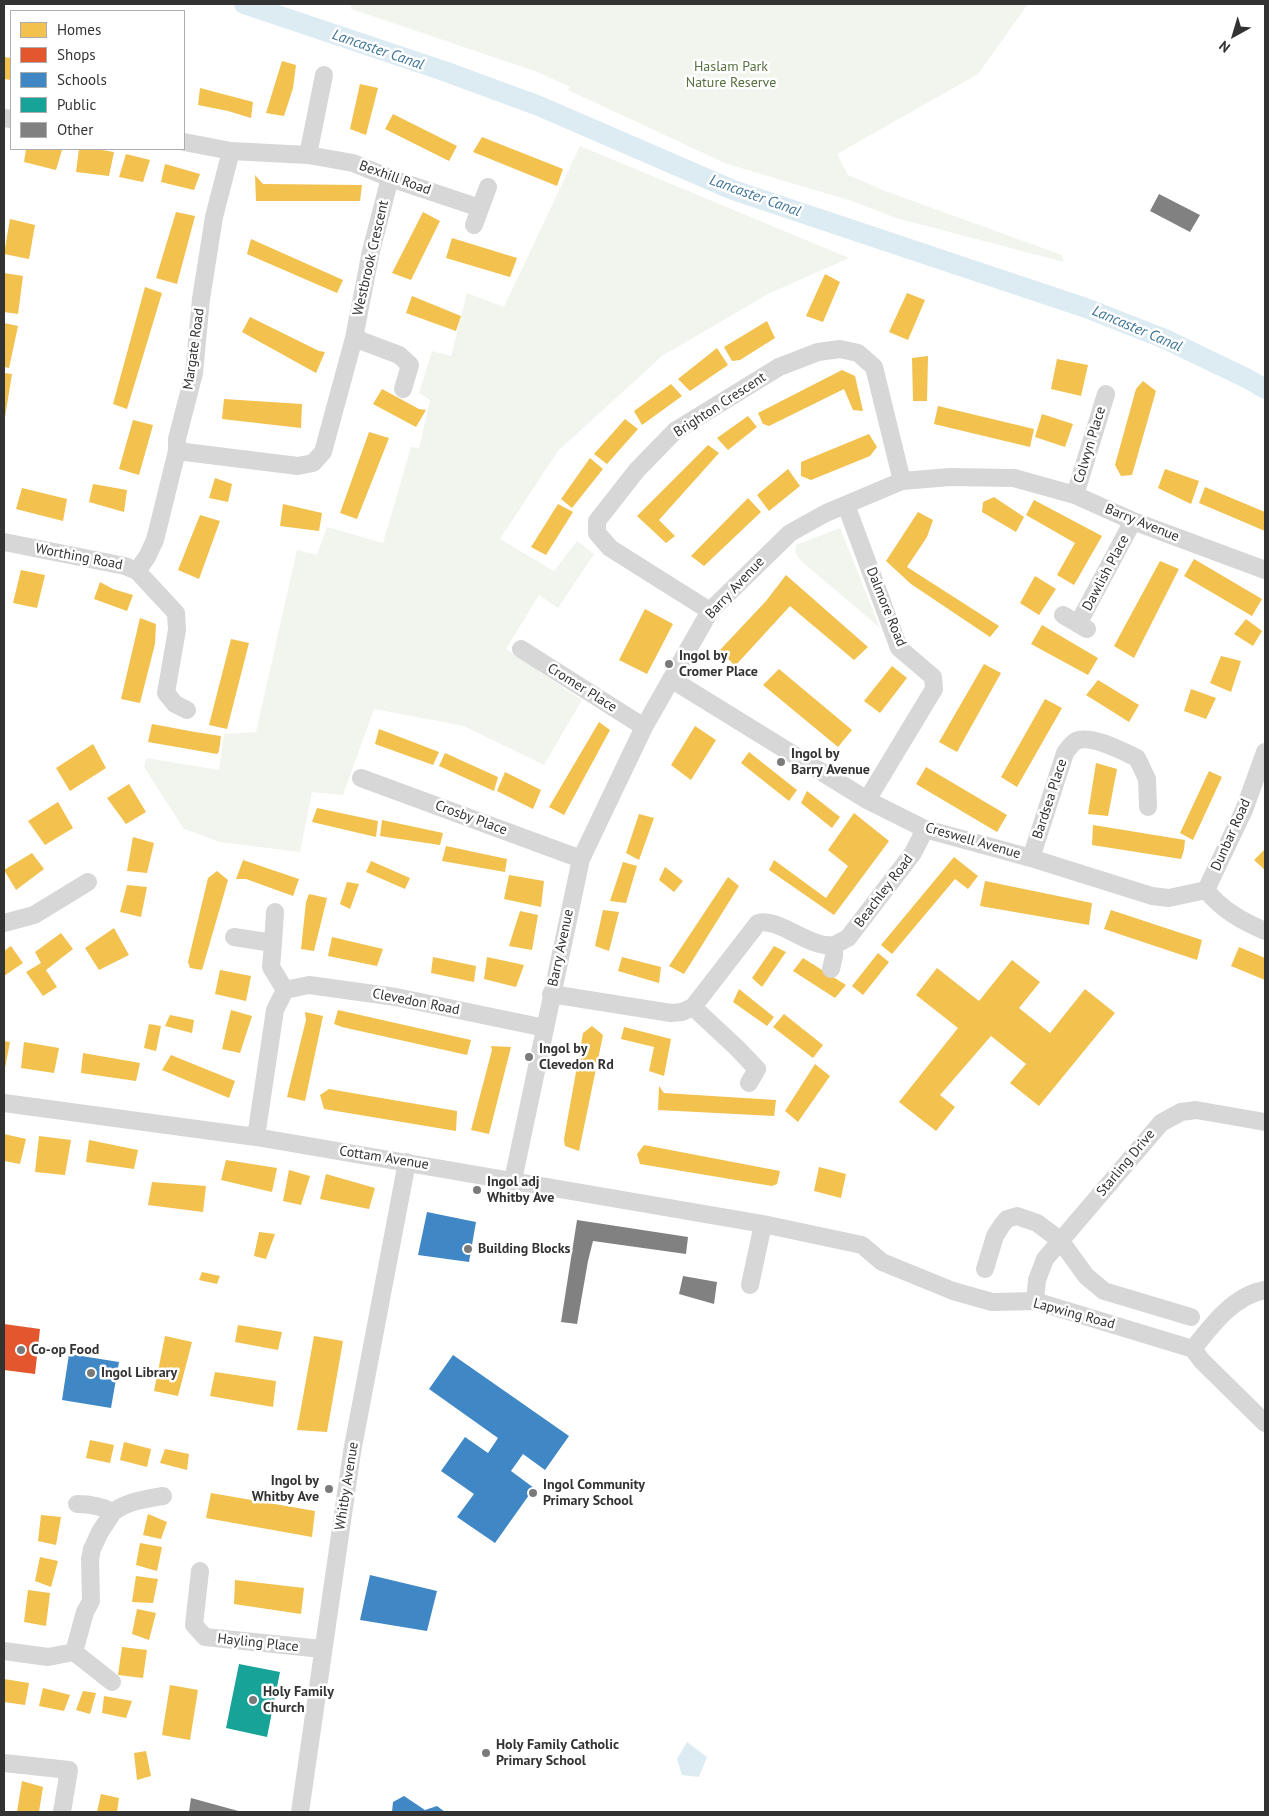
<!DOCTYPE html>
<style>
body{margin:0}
#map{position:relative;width:1269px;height:1816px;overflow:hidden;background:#fff;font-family:"PT Sans",sans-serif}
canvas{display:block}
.frame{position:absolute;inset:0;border:5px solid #333;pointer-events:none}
.legend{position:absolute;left:10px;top:10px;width:175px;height:140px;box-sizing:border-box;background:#fff;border:1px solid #adadad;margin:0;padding:6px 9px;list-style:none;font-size:15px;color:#333}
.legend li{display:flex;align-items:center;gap:10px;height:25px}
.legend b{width:25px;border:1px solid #adadad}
.north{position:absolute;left:1209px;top:10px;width:50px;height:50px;-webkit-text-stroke:4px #fff;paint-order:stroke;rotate:219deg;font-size:14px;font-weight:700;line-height:20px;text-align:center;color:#333}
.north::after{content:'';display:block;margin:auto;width:18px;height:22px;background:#333;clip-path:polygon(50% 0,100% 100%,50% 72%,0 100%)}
</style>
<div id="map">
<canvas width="1269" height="1816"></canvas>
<div class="frame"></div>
<ul class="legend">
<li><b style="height:14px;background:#f2c14e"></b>Homes</li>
<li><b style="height:14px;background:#e4572e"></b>Shops</li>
<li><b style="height:14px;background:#3f88c5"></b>Schools</li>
<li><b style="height:14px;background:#17a398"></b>Public</li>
<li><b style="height:14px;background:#818181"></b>Other</li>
</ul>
<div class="north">N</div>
</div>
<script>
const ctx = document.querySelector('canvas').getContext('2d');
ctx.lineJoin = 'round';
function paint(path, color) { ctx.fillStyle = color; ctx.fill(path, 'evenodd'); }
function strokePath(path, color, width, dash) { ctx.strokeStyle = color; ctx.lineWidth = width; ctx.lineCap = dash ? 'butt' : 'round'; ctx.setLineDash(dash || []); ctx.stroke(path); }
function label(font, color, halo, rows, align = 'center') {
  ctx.font = font + ' "PT Sans",sans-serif'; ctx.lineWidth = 5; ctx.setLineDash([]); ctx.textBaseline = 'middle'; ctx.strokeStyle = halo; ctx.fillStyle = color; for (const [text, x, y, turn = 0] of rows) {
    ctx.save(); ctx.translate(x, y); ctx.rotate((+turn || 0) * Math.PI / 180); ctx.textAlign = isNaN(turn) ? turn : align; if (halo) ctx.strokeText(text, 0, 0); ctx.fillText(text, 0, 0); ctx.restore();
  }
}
paint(new Path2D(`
 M351,4H1028L978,74L837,154L848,175L885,191L1062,255L1064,262L896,218L852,201L727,164L568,90L570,87L538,72L351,9Z
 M580,146L849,258L768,294L662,356L558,451L500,539L554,571L577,541L594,554L558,608L539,595L506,649L582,700L544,765L464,726L374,709L343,795L312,792L300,852L220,842L184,829L144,767L146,758L219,770L224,734L256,732L297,550L317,555L327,527L383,543L411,447L419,448L430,400L419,393L432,351L451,356L467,293L504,307Z
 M840,528L880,628L799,559L795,551L796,545Z`), '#f1f5ed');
paint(new Path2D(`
 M687,1742L707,1757L699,1777L682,1775L677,1759Z`), '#ddebf3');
paint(new Path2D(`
 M4,57L11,58V80L4,79Z
 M282,61L296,65L293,88L284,116L266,113Z
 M360,84L378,88L366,135L350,129Z
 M200,88L253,102L251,118L228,111L198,105Z
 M393,114L457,146L449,161L385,129Z
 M482,137L563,169L557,186L473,152Z
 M26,149L62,150L56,170L24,162Z
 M79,149H96L114,152L109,176L76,172Z
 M126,154L150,160L143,182L119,177Z
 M165,164L200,174L194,190L161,182Z
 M255,175L263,184L362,185L360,201H256Z
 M176,212L195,216L177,284L156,278Z
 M423,212L440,221L411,280L392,273Z
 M10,219L35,225L29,259L4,254Z
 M452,238L517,258L510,277L446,258Z
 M251,239L343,280L337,293L247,254Z
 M4,273L23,276L18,314L4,312Z
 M825,274L840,282L823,322L806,316Z
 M145,287L162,293L127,409L113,404Z
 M907,293L925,300L908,340L889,332Z
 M412,296L461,316L456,331L406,313Z
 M250,317L319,351L325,352L316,373L242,332Z
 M767,321L775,338L740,360L732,361L724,347Z
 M4,323L18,326L9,368L4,367Z
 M717,348L728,365L690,391L678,379Z
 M928,356L927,401H913L912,358Z
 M1057,359L1088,365L1081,396L1051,389Z
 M842,370L855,376L863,411L853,410L844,389L769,426L763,424L758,413Z
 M4,373L12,374L5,417H4Z
 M1143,381L1156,391L1132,475L1121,476L1115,465L1136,389Z
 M671,384L682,396L642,425L634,411Z
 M382,389L419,409L426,410L416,427L373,404Z
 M224,399L302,404L301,428L222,419Z
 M938,406L1034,429L1030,447L934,424Z
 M1042,414L1073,424L1065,447L1035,437Z
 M748,416L757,427L728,450L717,438Z
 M625,419L638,429L607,464L594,454Z
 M133,420L153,425L139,475L119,469Z
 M369,432L389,438L357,519L340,513Z
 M869,434L877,447L870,456L811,480L801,476V462Z
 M708,445L719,453L659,520L675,536L666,543L637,516Z
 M590,458L603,469L572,508L561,499Z
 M788,469L800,486L769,511L757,495Z
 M1165,469L1199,481L1191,504L1158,488Z
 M215,478L232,484L228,502L209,498Z
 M93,484L127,490L124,512L89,502Z
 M1205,487L1265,512V531L1199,503Z
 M22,488L67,499L63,521L16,509Z
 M994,497L1024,517L1016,532L982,512L983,502Z
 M748,498L761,512L704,566L691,556Z
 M1034,500L1102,536L1074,585L1057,575L1075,543L1026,515Z
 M283,504L322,513L319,531L280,526Z
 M558,504L573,512L546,555L531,547Z
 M918,512L933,520L927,537L907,567L999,626L990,637L911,584L886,561Z
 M200,515L220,521L199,579L178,570Z
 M1194,559L1262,599L1252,616L1184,576Z
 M1160,561L1179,569L1134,658L1114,646Z
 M21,570L45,575L37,608L13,603Z
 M786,575L868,647L854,660L790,606L735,666L720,650L766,601Z
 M1035,576L1056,589L1039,615L1020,603Z
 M100,582L113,589L133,595L127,611L94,599Z
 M645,609L673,624L647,674L619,660Z
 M140,618L156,624L155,644L140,703L121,699Z
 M1246,619L1262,631L1253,646L1234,634Z
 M1042,625L1098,658L1088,675L1031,644Z
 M231,639L249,643L227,729L209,725Z
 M1221,656L1241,661L1231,692L1210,683Z
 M984,664L1001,673L957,752L939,742Z
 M892,666L907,678L880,713L864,701Z
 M779,669L852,730L838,747L763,685Z
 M1098,680L1139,705L1129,722L1086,695Z
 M1191,689L1216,698L1206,719L1184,711Z
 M1045,699L1062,708L1017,787L1001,777Z
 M599,722L610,730L564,815L549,807Z
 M152,724L195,732L221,736L219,751L217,754L148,742Z
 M695,726L716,740L691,780L671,765Z
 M379,729L439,752L433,765L375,744Z
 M93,744L106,768L70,791L56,768Z
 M749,752L797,790L789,801L741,763Z
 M445,753L498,777L494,791L439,766Z
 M1096,763L1117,769L1108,816L1088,814Z
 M926,767L1007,815L997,832L916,784Z
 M1209,771L1222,777L1193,840L1180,833Z
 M505,772L541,790L533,809L497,791Z
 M129,784L146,812L126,824L107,798Z
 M807,791L840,817L832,828L801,803Z
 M58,802L73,828L45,845L28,821Z
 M317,808L378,821L376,837L312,822Z
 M854,813L889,841L834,915L769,870L774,860L826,898L848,866L828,850Z
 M639,814L654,818L639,860L626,853Z
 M382,820L443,833L440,845L380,836Z
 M1093,825L1185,840L1184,850L1181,859L1092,845Z
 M133,837L154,843L147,873L127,871Z
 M446,846L507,859L505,872L442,861Z
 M1265,849V870L1254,860Z
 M32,853L44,869L16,890L4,870Z
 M954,857L978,876L968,889L955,879L892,954L881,945Z
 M243,860L299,879L293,896L246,879H236Z
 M371,861L410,878L405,889L366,872Z
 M623,862L637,866L626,903L610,901Z
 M665,867L683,881L674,892L659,880Z
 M217,871L228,880L202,970L190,968L188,962L208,878Z
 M509,875L544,881L541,907L504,899Z
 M728,877L739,886L684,974L669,966Z
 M985,881L1092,903L1089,925L980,906Z
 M347,882L359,884L350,909L340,904Z
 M127,885L147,887L141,917L120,912Z
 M309,894L327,898L314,951L301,949L306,902Z
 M603,910L619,912L609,951L595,946Z
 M1111,910L1202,940L1197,960L1104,929Z
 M520,911L538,915L532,950L509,946Z
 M114,928L129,955L99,970L85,948Z
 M61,933L73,949L46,970L57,987L43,996L26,972L41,963L35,952Z
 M332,937L383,949L377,966L328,956Z
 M11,946L23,963L4,976V951Z
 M774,946L786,952L762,987L752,978Z
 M1239,947L1265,958V980L1231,966Z
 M878,953L889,962L863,995L852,986Z
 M433,957L476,966L474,982L431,973Z
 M487,957L524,965L516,987L484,979Z
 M622,957L661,967L659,983L618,971Z
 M803,958L846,985L835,998L793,971Z
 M1012,960L1040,982L1019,1008L1050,1033L1085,989L1115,1013L1039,1106L1010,1083L1026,1064L991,1036L940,1095L955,1107L936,1131L899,1102L958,1028L916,995L937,968L979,1001Z
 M220,970L251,976L246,1001L215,994Z
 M739,989L774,1017L767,1026L733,1002Z
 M231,1010L252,1016L240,1053L222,1049Z
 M338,1010L471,1040L467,1055L342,1027L334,1024Z
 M305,1012L323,1016L305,1101L287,1097L306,1020Z
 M784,1014L823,1045L813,1058L773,1027Z
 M170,1015L194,1020L192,1033L165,1026Z
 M149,1024L161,1026L156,1051L144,1048Z
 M592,1026L603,1035L579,1151L565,1146L564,1139L583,1033Z
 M624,1027L671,1039L664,1076L649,1071L654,1047L621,1039Z
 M4,1041L10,1042L5,1068H4Z
 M24,1042L59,1048L54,1073L21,1068Z
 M491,1046L511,1047L489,1134L471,1130L492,1050Z
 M83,1053L140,1063L136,1081L81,1073Z
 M171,1055L235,1081L229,1098L162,1070Z
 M815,1064L830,1076L798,1122L785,1111Z
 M659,1086L664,1093L776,1100L774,1116L658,1110Z
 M329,1089L457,1111L456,1131L324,1109L320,1095Z
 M4,1134L26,1139L20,1164L4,1161Z
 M39,1136L71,1140L65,1175L35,1172Z
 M89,1140L138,1150L134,1169L86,1162Z
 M644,1145L780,1171L777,1184L772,1186L640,1164L637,1154Z
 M226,1160L277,1168L272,1192L221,1180Z
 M819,1167L846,1174L841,1198L814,1191Z
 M289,1170L310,1176L301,1205L283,1201Z
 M326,1174L375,1188L369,1209L320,1199Z
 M152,1182L206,1186L203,1212L148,1205Z
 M259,1232L275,1234L266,1259L254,1256Z
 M202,1272L220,1276L217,1284L199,1280Z
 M238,1325L282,1332L278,1350L235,1342Z
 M165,1336L192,1342L178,1396L154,1391Z
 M314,1336L343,1341L327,1432L297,1430Z
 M215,1372L276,1381L273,1407L210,1396Z
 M90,1440L114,1445L110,1463L86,1458Z
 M124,1442L151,1449L147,1467L120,1460Z
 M165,1449L189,1454L187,1470L160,1463Z
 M211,1493L315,1511L312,1537L206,1518Z
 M148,1514L167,1522L161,1539L143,1535Z
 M41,1515L61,1517L56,1545L38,1541Z
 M140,1543L162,1547L157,1571L136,1565Z
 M40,1557L58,1561L51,1587L35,1581Z
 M136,1576L158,1579L153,1603L132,1602Z
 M235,1580L304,1588L301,1614L234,1604Z
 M28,1590L50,1593L46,1626L24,1622Z
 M137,1609L156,1613L149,1640L132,1634Z
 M122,1647L147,1650L143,1678L118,1675Z
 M4,1679L29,1683L25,1705L4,1702Z
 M170,1685L198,1690L190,1740L162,1735Z
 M43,1688L70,1695L64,1711L39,1706Z
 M83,1691L96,1693L90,1714L76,1710Z
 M104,1696L132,1701L126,1718L102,1713Z
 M146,1751L151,1776L137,1780L134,1753Z
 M22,1781L43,1787L39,1812H17Z
 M101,1794L119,1798L117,1812H97Z`), '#f2c14e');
paint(new Path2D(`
 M4,1324L40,1329L35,1374L4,1370Z`), '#e4572e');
paint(new Path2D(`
 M427,1212L476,1222L469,1262L418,1255Z
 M69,1354L119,1362L111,1408L62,1400Z
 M453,1355L569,1436L545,1470L523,1454L511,1471L534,1488L495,1543L457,1517L474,1494L441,1471L465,1437L488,1453L498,1438L429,1389Z
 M370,1575L437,1591L427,1631L360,1620Z
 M404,1796L425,1810L437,1806L445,1812H392L393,1802Z`), '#3f88c5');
paint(new Path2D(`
 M239,1664L280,1672L267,1737L226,1728Z`), '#17a398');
strokePath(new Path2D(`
 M244,4L444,71L539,106L733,190L1086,308L1165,339L1248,379L1265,389`), '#ddebf3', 20);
paint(new Path2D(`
 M1159,194L1200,215L1190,232L1150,211Z
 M577,1220L688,1237L686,1254L593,1241L588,1261L577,1324L561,1322Z
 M683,1276L717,1282L714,1304L679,1294Z
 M191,1798L242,1812H189Z`), '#818181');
strokePath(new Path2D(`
 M4,118L11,119
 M184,142L231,151L308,155L353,163L390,178L480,208
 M308,155L324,75
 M474,225L488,187
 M354,338L399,355L410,365L403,389
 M177,451L298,466L313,463L323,452L354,338L371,251L390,178
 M1075,495L1106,394
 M846,505L899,648L933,677L934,689L867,800
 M4,542L125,566L137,571L176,613L177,630L166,693L175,704L187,710
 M137,571L147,557L155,540L177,451V439L194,373L201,299L214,217L231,151
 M710,611L610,548L597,533V521L637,470L675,431L779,367L818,352L840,349L858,353L874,367L902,481
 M1063,615L1087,629
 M1078,624L1133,521
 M521,649L644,727
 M671,679L867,800L925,829L1031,858L1152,896L1169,898L1206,890
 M361,778L581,859
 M1031,858L1065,753C1068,749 1071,744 1076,741C1091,734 1122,751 1137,758L1147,779L1148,807
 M1206,890L1244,810L1265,752
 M1206,890C1222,910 1242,921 1265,931
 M4,923L34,915L88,882
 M234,937L273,943L275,912
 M273,943L271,967L285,990
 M831,969L834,956V945
 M551,994L671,1013L682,1012L693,1007L758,923C778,917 811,949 833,945C838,944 843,940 848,938L913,853L925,829
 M693,1007L737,1048L757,1069L749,1083
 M4,1103L256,1137L763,1224L862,1245L882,1262L953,1291L992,1302L1035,1301L1193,1349L1202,1361L1265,1423
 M256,1137L275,1010L285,990L309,985L396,997L545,1028
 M513,1180L581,859L644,727L710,611L790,533L826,513L902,481L950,477L1014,478L1075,495L1133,521L1265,570
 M985,1269L995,1236L1002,1225L1007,1219L1017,1216L1037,1223L1060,1240L1086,1276L1104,1291L1191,1317
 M750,1285L763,1224
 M1035,1301L1037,1280L1045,1259L1161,1123L1181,1112L1196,1110L1265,1122
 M1193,1349C1211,1326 1234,1295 1265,1290
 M77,1504C90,1504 101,1506 113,1512C129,1501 145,1499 163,1496
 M200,1571L194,1625L205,1637L322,1649
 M4,1651L48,1657L74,1652L85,1612L91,1601L90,1559L92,1549L100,1532L113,1512
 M74,1652L112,1682
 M4,1763L69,1770L62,1812
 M300,1812L352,1452L407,1162`), '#d7d7d7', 18);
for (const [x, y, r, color] of [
 [669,664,5,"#7a7a7a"],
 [781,762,5,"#7a7a7a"],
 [529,1057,5,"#7a7a7a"],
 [477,1190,5,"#7a7a7a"],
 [468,1249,5,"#7a7a7a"],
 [21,1350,5,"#7a7a7a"],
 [91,1373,5,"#7a7a7a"],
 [329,1489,5,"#7a7a7a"],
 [533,1493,5,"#7a7a7a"],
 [253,1700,5,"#7a7a7a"],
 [486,1753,5,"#7a7a7a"]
]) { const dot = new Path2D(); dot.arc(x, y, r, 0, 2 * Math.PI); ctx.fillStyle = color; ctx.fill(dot); strokePath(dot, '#fff', 2); }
label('14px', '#56703f', '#fff', [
 ["Haslam Park",731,67],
 ["Nature Reserve",731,83]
]);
label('14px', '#333', '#fff', [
 ["Bexhill Road",395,178,20],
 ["Westbrook Crescent",371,258,-77],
 ["Margate Road",194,349,-82],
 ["Brighton Crescent",720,405,-33],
 ["Colwyn Place",1090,445,-73],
 ["Barry Avenue",1142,523,22],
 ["Worthing Road",79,557,11],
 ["Dawlish Place",1106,573,-62],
 ["Barry Avenue",735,588,-47],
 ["Dalmore Road",886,607,68],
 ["Cromer Place",582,688,32],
 ["Bardsea Place",1050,799,-72],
 ["Crosby Place",471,818,20],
 ["Dunbar Road",1231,835,-66],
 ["Creswell Avenue",973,841,16],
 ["Beachley Road",884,891,-53],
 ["Barry Avenue",561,948,-78],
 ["Clevedon Road",416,1002,11],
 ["Cottam Avenue",384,1158,9],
 ["Starling Drive",1126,1163,-50],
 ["Lapwing Road",1074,1314,15],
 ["Whitby Avenue",347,1486,-81],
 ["Hayling Place",258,1643,6]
]);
label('bold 14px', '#333', '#fff', [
 ["Ingol by",679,656],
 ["Cromer Place",679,672],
 ["Ingol by",791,754],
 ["Barry Avenue",791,770],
 ["Ingol by",539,1049],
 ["Clevedon Rd",539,1065],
 ["Ingol adj",487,1182],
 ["Whitby Ave",487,1198],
 ["Building Blocks",478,1249],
 ["Co-op Food",31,1350],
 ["Ingol Library",101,1373],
 ["Ingol by",319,1481,"right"],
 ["Whitby Ave",319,1497,"right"],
 ["Ingol Community",543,1485],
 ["Primary School",543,1501],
 ["Holy Family",263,1692],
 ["Church",263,1708],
 ["Holy Family Catholic",496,1745],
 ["Primary School",496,1761]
], 'left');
label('italic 15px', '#3f7597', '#fff', [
 ["Lancaster Canal",378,50,19],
 ["Lancaster Canal",755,196,20],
 ["Lancaster Canal",1137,329,23]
]);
</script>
